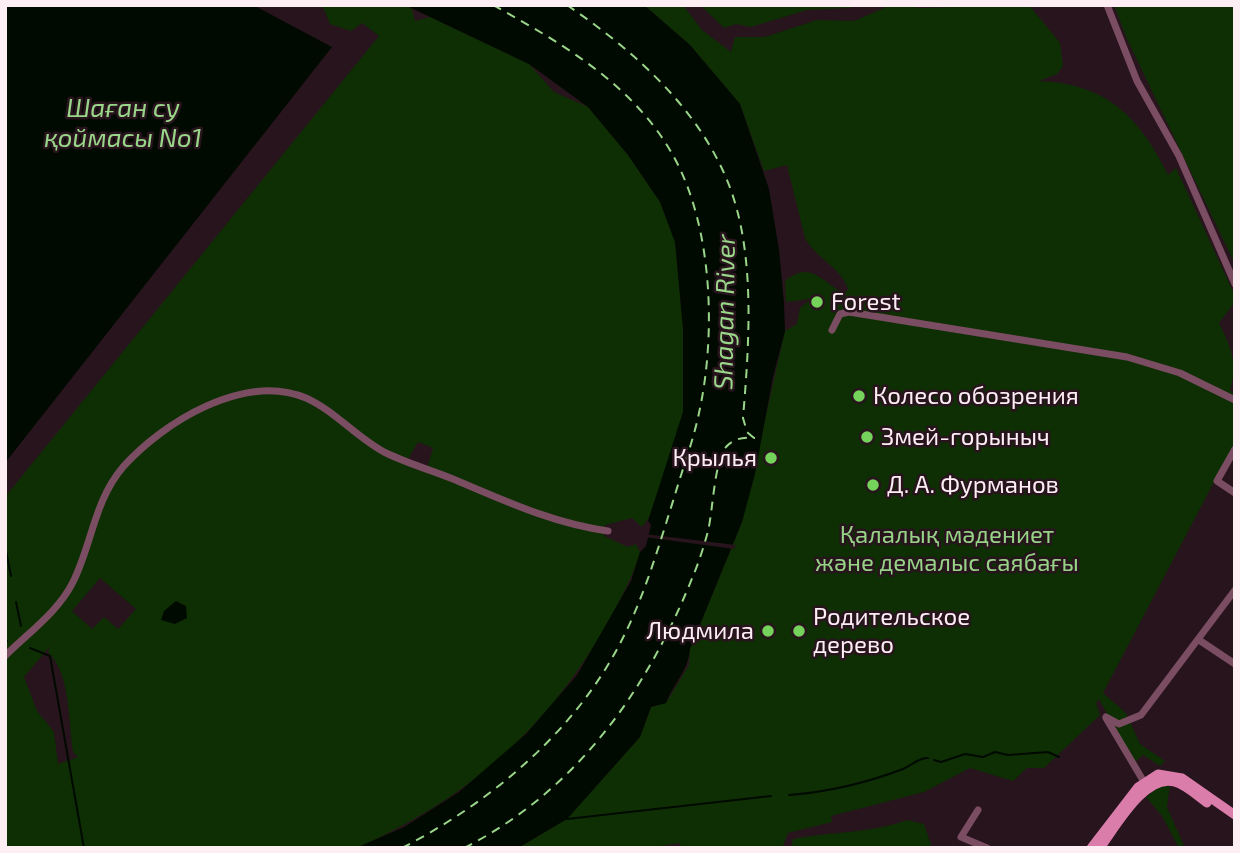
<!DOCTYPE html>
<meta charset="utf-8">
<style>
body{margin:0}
#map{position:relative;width:1240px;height:853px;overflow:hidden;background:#28141d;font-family:"Exo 2",sans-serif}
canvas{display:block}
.frame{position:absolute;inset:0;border:7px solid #fdeef4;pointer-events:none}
</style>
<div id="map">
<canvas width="1240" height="853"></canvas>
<div class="frame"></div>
</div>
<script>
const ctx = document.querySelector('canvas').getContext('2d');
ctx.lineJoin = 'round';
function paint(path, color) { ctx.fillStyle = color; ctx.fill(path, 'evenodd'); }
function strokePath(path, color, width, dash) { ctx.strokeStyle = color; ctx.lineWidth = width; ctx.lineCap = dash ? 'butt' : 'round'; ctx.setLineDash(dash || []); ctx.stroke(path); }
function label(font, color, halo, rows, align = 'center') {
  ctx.font = font + ' "Exo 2",sans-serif'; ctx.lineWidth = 5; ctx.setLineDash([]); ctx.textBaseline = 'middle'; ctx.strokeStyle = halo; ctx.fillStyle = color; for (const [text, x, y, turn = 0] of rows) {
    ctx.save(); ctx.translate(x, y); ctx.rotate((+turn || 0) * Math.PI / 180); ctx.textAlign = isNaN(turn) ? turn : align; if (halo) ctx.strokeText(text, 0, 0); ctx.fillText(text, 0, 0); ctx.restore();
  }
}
paint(new Path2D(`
 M318,5H405L412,9L415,21L430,17L529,64L554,92L588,107L628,155L660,202L675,242L683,328V412L652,513L642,527L632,518L605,525L604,536L628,547L636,544L640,552C632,580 618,603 604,629C545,731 464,801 356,848H5V497L379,36L362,23L351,31L330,24L324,9ZM418,442L433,448L427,468L407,461ZM100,578L136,609L118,629L104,617L92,629L72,611ZM50,646L48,652C71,675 68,720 73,752L78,757L58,764L54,732L37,711L24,677Z
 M644,5H683L702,30L731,52L735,37H765L817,20L854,21L891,5L922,8L1029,5L1060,43L1063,66L1057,74L1039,81C1105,83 1140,117 1168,175L1176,168L1235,296V302L1219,323C1231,347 1238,363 1230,390L1235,395V442L1103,693L1126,713L1140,744L1165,761L1160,766L1143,755L1134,763L1099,699L1096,703L1100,715L1044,768H1027L1013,781L970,768L924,792L831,816L832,822L788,833L783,846L682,848L679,843L650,848H518L567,819L640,737L651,707L666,703L689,665L690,649L742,522L785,331L797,324L800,308L811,299L786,302L785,281C812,259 821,283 845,293L848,289C840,266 816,259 805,238L787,165L764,171L740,104L690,45Z
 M700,5H856L850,8L807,10L751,27L736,24L724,28Z
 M1114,5H1235V264L1127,39Z
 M1170,785L1167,807L1185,848H1179L1162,816L1146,797L1160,786Z
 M907,820L924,824L932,848H791L793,839C832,831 869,834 907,820Z`), '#0e2f04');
paint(new Path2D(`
 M5,5H253L332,47L5,463Z
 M405,5H644L690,45L740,104L769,189L779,250L784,303L785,331L773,377L755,474L742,522L690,649C688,671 674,683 666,703L651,707L640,737L567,819L518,848H356L404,827L459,792L526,734L577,675L631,581L640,552L646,546L651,525L648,521L683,412V328L675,242L660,202L628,155L588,107L529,64Z
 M176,601L186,606L187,618L175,624L161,620L164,611Z`), '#000a00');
paint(new Path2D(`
 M645,534L736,545L734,549L645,537Z`), '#28141d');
strokePath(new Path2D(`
 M5,546L11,576
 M16,602L21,626
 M5,640L7,641
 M30,648L50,656L84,848
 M934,760L941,762L965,754L983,757L995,752L1008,755L1048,752L1059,757
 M789,795C829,792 866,783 903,769C913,765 917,758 928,758
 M567,819L771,796`), '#000a00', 2);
strokePath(new Path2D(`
 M567,5C633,50 699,108 729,185C756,255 749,345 743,418L747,432L754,438
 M402,848C471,812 533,765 581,704C633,637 649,577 674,498C682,470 693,442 699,413C716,336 713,230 675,159C636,86 563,44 493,5
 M464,848C576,791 647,691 693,576C699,562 704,546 708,531C713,511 714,462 726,447C734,438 744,437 755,438`), '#99d689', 2, [9, 7]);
strokePath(new Path2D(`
 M1107,5L1137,81L1179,156L1235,284
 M832,330L840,314L849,312L1127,357L1180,373L1235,400
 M1235,449L1217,481L1235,493
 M1199,640L1235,664
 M5,656C27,634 59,611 73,582C92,544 94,501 123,467C163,422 245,372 306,398C335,411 356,437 384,452C406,463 431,470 453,479C505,501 552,523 608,531
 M1106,717L1119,724L1141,715L1235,590
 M1106,718L1144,782
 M978,810L961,837L987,848`), '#7b4d62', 7);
strokePath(new Path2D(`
 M1091,848L1138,787L1158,774L1182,778L1235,815
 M1100,848C1116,827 1145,774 1174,782C1186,785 1197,796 1207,803`), '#db7daa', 9);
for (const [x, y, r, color] of [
 [817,302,7,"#75d25b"],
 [859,396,7,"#75d25b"],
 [867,437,7,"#75d25b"],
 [771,458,7,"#75d25b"],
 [873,485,7,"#75d25b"],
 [768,631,7,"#75d25b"],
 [799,631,7,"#75d25b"]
]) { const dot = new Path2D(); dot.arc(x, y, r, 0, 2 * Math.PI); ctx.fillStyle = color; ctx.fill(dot); strokePath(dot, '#28141d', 2.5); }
label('24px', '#fdeef4', '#28141d', [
 ["Forest",831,302],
 ["Колесо обозрения",873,396],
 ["Змей-горыныч",881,437],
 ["Крылья",757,458,"right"],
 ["Д. А. Фурманов",887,485],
 ["Родительское",813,617],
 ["дерево",813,645],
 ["Людмила",754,631,"right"]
], 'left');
label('24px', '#97d387', '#28141d', [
 ["Қалалық мәдениет",947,535],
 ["және демалыс саябағы",947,563]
]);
label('italic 26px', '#99d689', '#28141d', [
 ["Шаған су",123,108],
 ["қоймасы No1",123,138],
 ["Shagan River",725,312,-89]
]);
</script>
